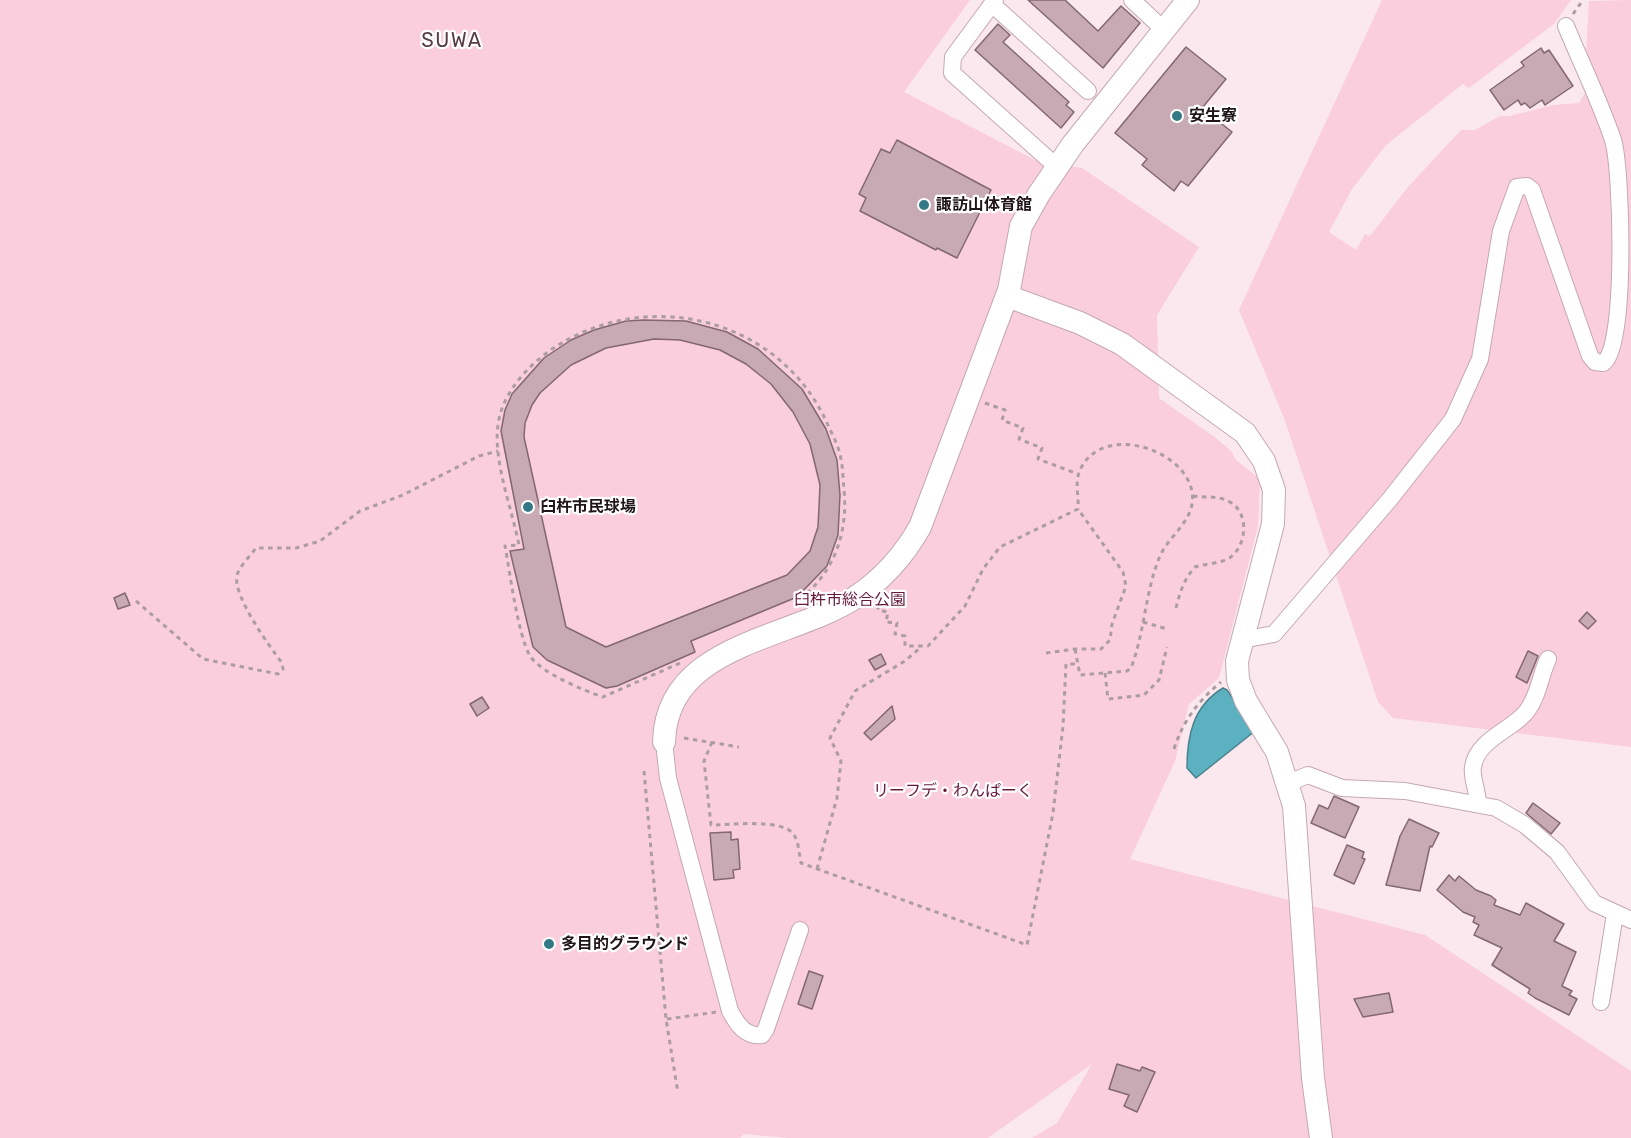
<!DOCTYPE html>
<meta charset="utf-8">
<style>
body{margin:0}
canvas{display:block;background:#fbe8ee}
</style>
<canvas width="1631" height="1138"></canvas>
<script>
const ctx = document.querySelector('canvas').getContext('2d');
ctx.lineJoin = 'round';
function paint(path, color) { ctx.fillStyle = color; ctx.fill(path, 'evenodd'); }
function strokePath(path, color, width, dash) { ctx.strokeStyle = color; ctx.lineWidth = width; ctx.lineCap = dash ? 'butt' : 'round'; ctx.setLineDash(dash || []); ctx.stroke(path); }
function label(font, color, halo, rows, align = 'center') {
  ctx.font = font + ' Rubik,"Noto Sans JP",sans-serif'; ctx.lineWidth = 4.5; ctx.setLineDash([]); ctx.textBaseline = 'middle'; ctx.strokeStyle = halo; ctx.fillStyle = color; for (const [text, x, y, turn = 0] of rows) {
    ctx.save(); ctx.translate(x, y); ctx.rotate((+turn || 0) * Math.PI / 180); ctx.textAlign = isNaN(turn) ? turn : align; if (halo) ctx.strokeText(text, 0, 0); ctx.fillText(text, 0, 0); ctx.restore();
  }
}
paint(new Path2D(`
 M0,0H970L904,92L1035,160L1082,168L1199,247L1157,315L1159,398L1216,438L1232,452L1236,460L1260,479L1258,526L1219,678L1189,704L1175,761L1130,859L1425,935L1631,1071V1138H1032L1057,1123L1092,1064L988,1138H788L744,1134L740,1138H0Z
 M1382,0H1571L1554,24L1469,88L1463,84L1386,145L1352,189L1329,232L1356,250L1365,234L1370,236L1408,187L1461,130H1475L1500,116H1510L1553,105L1579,103L1594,78L1586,54L1589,1L1631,0V747L1393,718L1378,702L1284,418L1239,310Z`), '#facedc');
const water = new Path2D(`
 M1223,688L1227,690L1255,731L1196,778L1187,768C1187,736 1193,706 1223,688Z`);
paint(water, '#5bb1c0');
strokePath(water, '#49828e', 1.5);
const building = new Path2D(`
 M1028,0H1065L1098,31L1121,6L1140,23L1103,68Z
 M998,24L1010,35L1003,42L1069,102L1066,105L1074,112L1061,128L975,50Z
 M1186,47L1226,79L1202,108L1232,132L1188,186L1181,181L1174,191L1142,165L1147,159L1115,133Z
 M1541,48L1544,53L1549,50L1573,86L1545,105L1542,100L1530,108L1525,103L1521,105L1518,100L1504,110L1490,90L1524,66L1521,62Z
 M897,140L991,190L957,258L937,248L936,250L860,211L866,198L859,194L881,149L890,153Z
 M644,320L686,321L727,332L758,349L802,389L826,429L837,460L840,495L838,535L827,566L797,597L691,641L695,652L617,686L606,688L547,660L533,647L510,551L524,549L501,431L505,410L512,394L544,358L571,340L594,330L626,321ZM654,339L680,340L720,350L746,364L771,384L793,412L810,444L820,485L818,527L810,551L787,575L606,647L566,627L524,437L525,423L532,405L540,393L571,365L606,348Z
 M125,593L130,605L118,609L114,598Z
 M1587,612L1596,621L1588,629L1579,621Z
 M1528,651L1538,656L1527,683L1516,677Z
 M881,654L886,664L875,670L869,660Z
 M482,697L489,708L477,716L470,704Z
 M892,706L895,719L871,740L864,733Z
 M1334,796L1359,807L1345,838L1311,823L1319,805L1328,809Z
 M1533,803L1560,823L1551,834L1526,813Z
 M1409,819L1439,833L1432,847L1430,846L1420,891L1386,885L1400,836Z
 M731,832V840L738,839L740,869L733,870L734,878L714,880L710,833Z
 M1347,845L1364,852L1362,858L1365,859L1354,884L1334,875Z
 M1449,875L1455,881L1459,876L1476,890L1491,896L1496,900L1494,905L1520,915L1526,903L1564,924L1554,941L1576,952L1562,986L1572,991L1569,995L1577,999L1569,1015L1535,998L1528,993L1530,989L1492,965L1502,948L1474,935L1479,925L1473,922L1475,917L1463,912L1437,890Z
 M809,971L823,976L812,1009L798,1004Z
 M1389,993L1393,1012L1363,1017L1354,999Z
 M1117,1064L1140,1071L1142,1067L1155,1072L1137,1112L1124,1106L1129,1095L1109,1089Z`);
paint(building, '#c7aab3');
strokePath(building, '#836871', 1.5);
const street = new Path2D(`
 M995,0L953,57L952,73L1057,167
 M1132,0L1164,30
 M992,4L1088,91
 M1242,640L1274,634L1390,499L1453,419L1480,359L1501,231L1517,187L1527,186L1532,190L1590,356L1595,362L1603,363C1627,353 1622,168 1613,140C1600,101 1581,63 1566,26
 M664,742L668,778L730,1011C737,1024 745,1037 762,1035L766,1029L800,930
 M1286,784L1308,775L1342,788L1405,791L1496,808L1525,825L1557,852L1594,903L1631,920
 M1478,803C1478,792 1471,777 1473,767C1477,739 1513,730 1527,711C1539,695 1540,676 1548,659
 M1601,1002L1615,914`);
const secondary = new Path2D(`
 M1007,296L1080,323L1122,344L1245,433L1264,461L1274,490L1273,524L1237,661L1238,680L1246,701L1277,752L1294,806L1313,1078L1321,1138
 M664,742C666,643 791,640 856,597C883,579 904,555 920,527L1009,290L1021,226L1039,194L1073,144L1188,0`);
strokePath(street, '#c5a8b1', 18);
strokePath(secondary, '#c5a8b1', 24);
strokePath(new Path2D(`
 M1573,14L1583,0
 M985,403L1005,410L1002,420L1023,428L1019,439L1042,448L1038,459L1078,474
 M136,601L203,659L278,674L283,669L282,663C270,647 232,595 237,575C240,566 250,556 256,548H296L320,541L360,511L403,495L479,456L498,451
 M878,605V610L888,612L886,622L897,623L895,634L905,636V646H928L965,606L983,569L1000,547L1078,509C1079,495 1074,481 1081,468C1104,423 1185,449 1192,492C1197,519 1169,535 1160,556C1145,591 1145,632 1131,668L1127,671L1080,675L1075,649
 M1176,608C1180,592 1184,579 1195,567C1206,563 1223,564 1232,556C1247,543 1249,513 1230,502C1218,495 1206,498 1193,496
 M1143,622L1167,629
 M1046,653L1075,649H1101L1110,640L1112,624L1126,586L1123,572L1078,509
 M680,663L603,697C585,691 541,673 530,656C518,635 510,573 505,546L519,545C512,509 493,461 498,425C502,391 532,361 560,344C655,287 782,321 828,425C833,436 839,447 841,459C843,469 843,480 844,490C848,532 835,569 804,596L808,601
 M1105,673L1108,699L1144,695L1159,680L1167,647
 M684,738L739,747
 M712,742L704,761L711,825C729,825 784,818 794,835C799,842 799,855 801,863L1027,945L1053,813L1063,726L1066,664H1078
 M1174,749C1183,721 1198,701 1221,682
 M644,771L666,1019L678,1093
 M817,869L837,798L841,761L830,738L855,691L905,661L920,648
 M667,1019L717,1012`), '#ad9da3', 3, [4.5, 4.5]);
strokePath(street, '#fff', 16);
strokePath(secondary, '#fff', 22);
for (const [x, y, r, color] of [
 [1177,116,6,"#337985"],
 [924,205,6,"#337985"],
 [528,507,6,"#337985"],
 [549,944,6,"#337985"]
]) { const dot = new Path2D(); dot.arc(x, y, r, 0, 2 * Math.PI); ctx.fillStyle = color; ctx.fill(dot); strokePath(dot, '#fff', 2); }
label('bold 16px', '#201519', '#fff', [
 ["安生寮",1189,116],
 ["諏訪山体育館",936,205],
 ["臼杵市民球場",540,507],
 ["多目的グラウンド",561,944]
], 'left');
label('16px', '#66183c', '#fff', [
 ["臼杵市総合公園",850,600],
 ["リーフデ・わんぱーく",953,791]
]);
ctx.letterSpacing = '1.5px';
label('20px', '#563d46', '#fff', [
 ["SUWA",452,41]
]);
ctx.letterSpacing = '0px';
</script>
